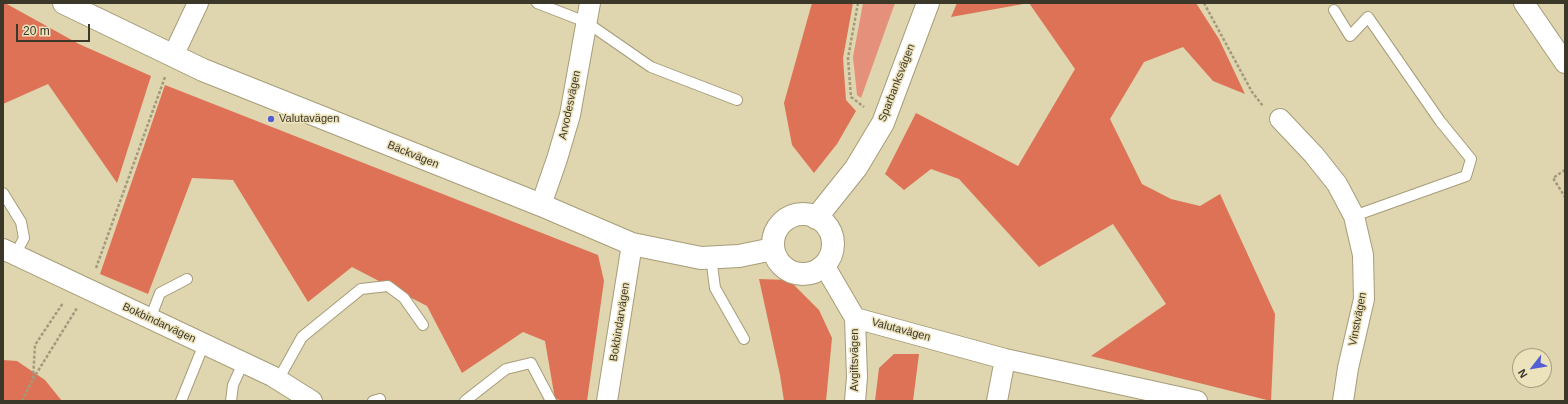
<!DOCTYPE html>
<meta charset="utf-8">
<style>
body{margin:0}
#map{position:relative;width:1568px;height:404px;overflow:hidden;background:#dfd5af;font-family:Arial,sans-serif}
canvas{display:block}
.frame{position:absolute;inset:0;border:4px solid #3c3829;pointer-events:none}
.north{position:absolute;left:1512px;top:348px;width:40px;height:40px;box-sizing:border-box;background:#ece2bc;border:1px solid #a69e81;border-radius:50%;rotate:239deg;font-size:11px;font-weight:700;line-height:16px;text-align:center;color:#3c3829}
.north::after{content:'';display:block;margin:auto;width:14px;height:18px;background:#545ed4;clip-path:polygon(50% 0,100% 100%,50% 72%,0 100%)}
.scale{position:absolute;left:16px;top:24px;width:74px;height:18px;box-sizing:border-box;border:2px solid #3c3829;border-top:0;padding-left:5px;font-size:12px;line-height:14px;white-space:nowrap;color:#3c3829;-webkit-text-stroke:3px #ece2bc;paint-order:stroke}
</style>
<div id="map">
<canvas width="1568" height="404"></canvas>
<div class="frame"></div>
<div class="north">N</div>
<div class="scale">20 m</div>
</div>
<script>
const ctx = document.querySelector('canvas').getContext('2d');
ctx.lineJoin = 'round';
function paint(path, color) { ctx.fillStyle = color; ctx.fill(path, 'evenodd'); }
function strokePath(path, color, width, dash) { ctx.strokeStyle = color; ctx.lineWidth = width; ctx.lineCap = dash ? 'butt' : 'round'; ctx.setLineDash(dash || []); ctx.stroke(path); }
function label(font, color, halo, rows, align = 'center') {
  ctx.font = font + ' Arial,sans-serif'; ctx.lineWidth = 3; ctx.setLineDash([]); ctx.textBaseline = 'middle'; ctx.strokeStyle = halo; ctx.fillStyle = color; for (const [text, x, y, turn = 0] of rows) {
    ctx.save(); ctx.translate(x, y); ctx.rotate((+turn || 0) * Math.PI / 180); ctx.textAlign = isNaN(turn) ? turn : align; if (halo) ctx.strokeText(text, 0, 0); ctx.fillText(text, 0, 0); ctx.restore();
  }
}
paint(new Path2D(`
 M863,3H895L861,98L857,95L853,57Z`), '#e5907a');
paint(new Path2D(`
 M3,3H5L79,44L151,76L117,183L48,84L3,104Z
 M812,3H853L843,58L846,100L856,111L837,144L814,173L792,145L784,103Z
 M957,3H1029L951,17Z
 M1029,3H1196L1219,39L1245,94L1213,81L1183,47L1144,62L1110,119L1142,184L1171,199L1200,206L1220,194L1275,314L1271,401L1091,356L1166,304L1113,224L1039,267L959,179L931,169L904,190L885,174L916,113L1018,166L1075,69Z
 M165,85L598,255L604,281L587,401H565L555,399L545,341L523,332L462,373L427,306L352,267L308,302L233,180L192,178L148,294L100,274Z
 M759,279L789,280L819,310L832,338L826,401H784L780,375Z
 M894,354H919L913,401H875L879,368Z
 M3,360L17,361L45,380L62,401H3Z`), '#de7256');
const lane = new Path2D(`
 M537,3L586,22L651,67L737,100
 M1334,10L1350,36L1368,17L1440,121L1471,159L1466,176L1354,216
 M3,193L21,222L24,238L15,255
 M711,257L715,288L744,339
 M150,319L160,293L187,279
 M278,380L302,337L361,289L388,286L404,298L423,325
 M181,401L204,344
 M231,401L233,385L243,363
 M373,401L380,399
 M465,401L506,369L531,363L551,401`);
const street = new Path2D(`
 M1524,3L1565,63
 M173,56L198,3
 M1280,119L1314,155L1337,184L1354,216L1363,255L1364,299L1348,368L1343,401
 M541,205L557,159L570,115L590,3
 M3,249L272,376L312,401
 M824,265L855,318L1005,359L1197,401
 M607,401L632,244
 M855,401L857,377L855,318
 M997,401L1005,359`);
const secondary = new Path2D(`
 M64,3L203,70L541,205L632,244L701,258L739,256L773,249
 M773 244a30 30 0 1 1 60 0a30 30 0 1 1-60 0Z
 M816,218L856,168L883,123L928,3`);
strokePath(lane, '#a69d79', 12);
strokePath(street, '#a69d79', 22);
strokePath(secondary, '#a69d79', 24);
strokePath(new Path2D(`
 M858,3L848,58L851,97L864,107
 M1204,3L1252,92L1263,106
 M1565,170L1553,178L1565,197
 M96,268L165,77
 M33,379L77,308
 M22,401L33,379L35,345L63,303`), '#a29a7d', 2.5, [3, 2]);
strokePath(lane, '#fff', 10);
strokePath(street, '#fff', 20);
strokePath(secondary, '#fff', 22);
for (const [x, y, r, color] of [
 [271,119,4,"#545ed4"]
]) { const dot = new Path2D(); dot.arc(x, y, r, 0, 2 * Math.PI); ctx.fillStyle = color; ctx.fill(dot); strokePath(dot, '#ece2bc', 1.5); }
label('11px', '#3c3829', '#ece2bc', [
 ["Sparbanksvägen",897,83,-69],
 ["Arvodesvägen",570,105,-78],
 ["Bäckvägen",413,155,22],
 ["Vinstvägen",1358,319,-79],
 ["Bokbindarvägen",620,322,-81],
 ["Bokbindarvägen",159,323,25],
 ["Valutavägen",901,330,15],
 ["Avgiftsvägen",855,360,-90]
]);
label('11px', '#3c3829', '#ece2bc', [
 ["Valutavägen",279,119]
], 'left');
</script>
